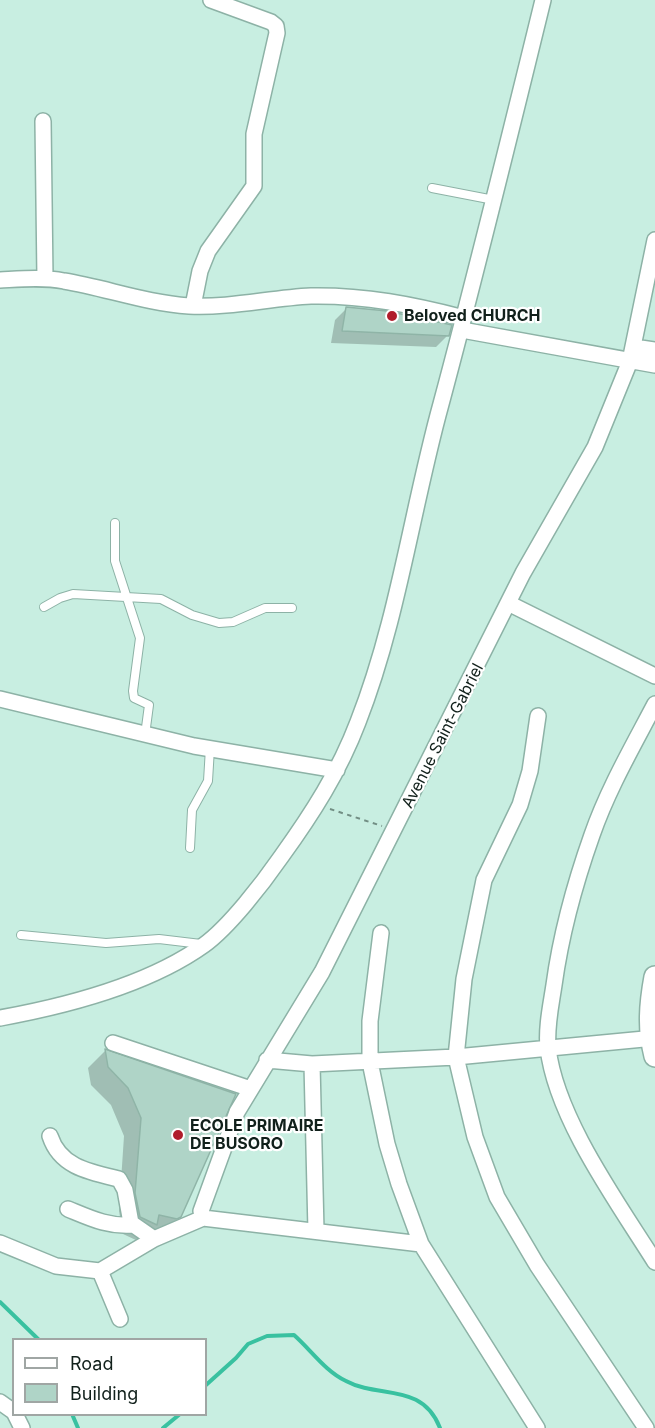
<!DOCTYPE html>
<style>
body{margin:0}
#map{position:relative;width:655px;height:1428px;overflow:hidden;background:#c8eee1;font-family:Inter,sans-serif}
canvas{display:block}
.legend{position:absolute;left:12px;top:1338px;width:195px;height:78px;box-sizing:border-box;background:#fff;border:2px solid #a0a6a4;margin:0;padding:8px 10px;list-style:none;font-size:18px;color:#11201b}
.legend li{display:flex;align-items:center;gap:12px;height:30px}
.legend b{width:30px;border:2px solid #a0a6a4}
</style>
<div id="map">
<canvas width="655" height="1428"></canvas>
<ul class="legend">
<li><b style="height:8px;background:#fff"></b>Road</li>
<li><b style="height:16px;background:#afd4c7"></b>Building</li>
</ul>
</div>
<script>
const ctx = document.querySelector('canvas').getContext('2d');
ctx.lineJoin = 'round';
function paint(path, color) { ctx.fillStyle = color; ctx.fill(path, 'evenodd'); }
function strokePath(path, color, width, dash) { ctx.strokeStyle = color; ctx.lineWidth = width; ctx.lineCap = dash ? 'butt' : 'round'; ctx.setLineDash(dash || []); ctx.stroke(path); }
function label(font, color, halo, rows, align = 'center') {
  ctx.font = font + ' Inter,sans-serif'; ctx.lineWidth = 4.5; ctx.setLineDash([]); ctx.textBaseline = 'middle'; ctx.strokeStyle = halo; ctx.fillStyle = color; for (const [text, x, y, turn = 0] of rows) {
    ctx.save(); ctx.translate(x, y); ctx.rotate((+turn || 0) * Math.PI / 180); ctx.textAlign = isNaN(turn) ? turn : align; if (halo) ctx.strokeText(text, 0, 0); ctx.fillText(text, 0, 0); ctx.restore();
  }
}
paint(new Path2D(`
 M347,308L448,335L436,347L331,343L335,320Z
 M105,1051L234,1095L180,1216L162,1234L138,1241L123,1234L119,1211L124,1136L111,1105L91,1085L88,1068Z`), '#0003');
strokePath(new Path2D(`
 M0,1302L39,1340
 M206,1385L236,1358L248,1344L267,1336L294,1335C311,1350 325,1371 346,1381C379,1399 422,1382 440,1428
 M72,1414L78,1428
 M163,1428L180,1414`), '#39c1a0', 4);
const building = new Path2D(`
 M346,307L387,311L452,325L449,336L342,331Z
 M105,1049L236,1094L181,1217L177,1219L159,1215L157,1225L140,1217L135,1193L141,1118L128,1088L108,1067Z`);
paint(building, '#afd4c7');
strokePath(building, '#8fb4a7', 1.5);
const lane = new Path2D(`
 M432,188L494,200
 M115,523V561L140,638L133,691L134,698L149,705L145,735
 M44,607L60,598L73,594L161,599L192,615L219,623L233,622L265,608H292
 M190,848L192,810L208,781L210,748
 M21,935L106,943L159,939L201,944`);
const street = new Path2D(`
 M43,121L45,279
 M0,280C21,279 43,277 64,281C106,288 146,303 189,306C230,308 270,298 311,296C364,295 414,305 464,318
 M193,306L200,271L208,251L254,186V134L277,33L276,26L271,22L211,0
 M462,330L655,365
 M634,347L655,350
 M508,603L655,676
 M0,699L194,746L337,770
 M655,704C633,746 608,789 592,835C575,883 561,934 554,985C551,1005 546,1027 548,1048C556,1118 618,1203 655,1262
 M538,716L530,771L520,805L484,880L464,979L456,1057L475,1137L497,1197L537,1265L646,1428
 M381,933L370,1021V1062L387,1144L399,1184L421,1244L537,1428
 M0,1018C66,1006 148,985 204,945C229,927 263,883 281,857C312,814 339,772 358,722C398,620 412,509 441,404C477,270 510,135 543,0
 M113,1043L251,1089
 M267,1060L312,1064L456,1057L655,1038
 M312,1064L316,1231
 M50,1136C60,1167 89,1172 119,1179L125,1190L131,1223L154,1239
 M68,1209C90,1218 108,1227 133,1225
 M203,1218L201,1211L237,1112L322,972L523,573L595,447L630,361L655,240
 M0,1243L56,1266L100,1271L154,1239L203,1218L421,1244
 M100,1271L120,1319
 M0,1402L14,1412
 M15,1414L22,1428`);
const secondary = new Path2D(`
 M655,977C650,1004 648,1029 655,1056`);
strokePath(lane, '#8db2a6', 10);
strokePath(street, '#8db2a6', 18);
strokePath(secondary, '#8db2a6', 24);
strokePath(new Path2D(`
 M330,809L382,826`), '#728e84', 2, [4.5, 4.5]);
strokePath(lane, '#fff', 8);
strokePath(street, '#fff', 15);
strokePath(secondary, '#fff', 21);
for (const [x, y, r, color] of [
 [392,316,6,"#b01d2c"],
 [178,1135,6,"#b01d2c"]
]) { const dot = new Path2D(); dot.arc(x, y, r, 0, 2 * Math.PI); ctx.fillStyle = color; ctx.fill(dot); strokePath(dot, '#fff', 2); }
label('bold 16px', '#11201b', '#fff', [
 ["Beloved CHURCH",404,316],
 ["ECOLE PRIMAIRE",190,1126],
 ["DE BUSORO",190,1144]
], 'left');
label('16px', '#11201b', '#fff', [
 ["Avenue Saint-Gabriel",443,736,-63]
]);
</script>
